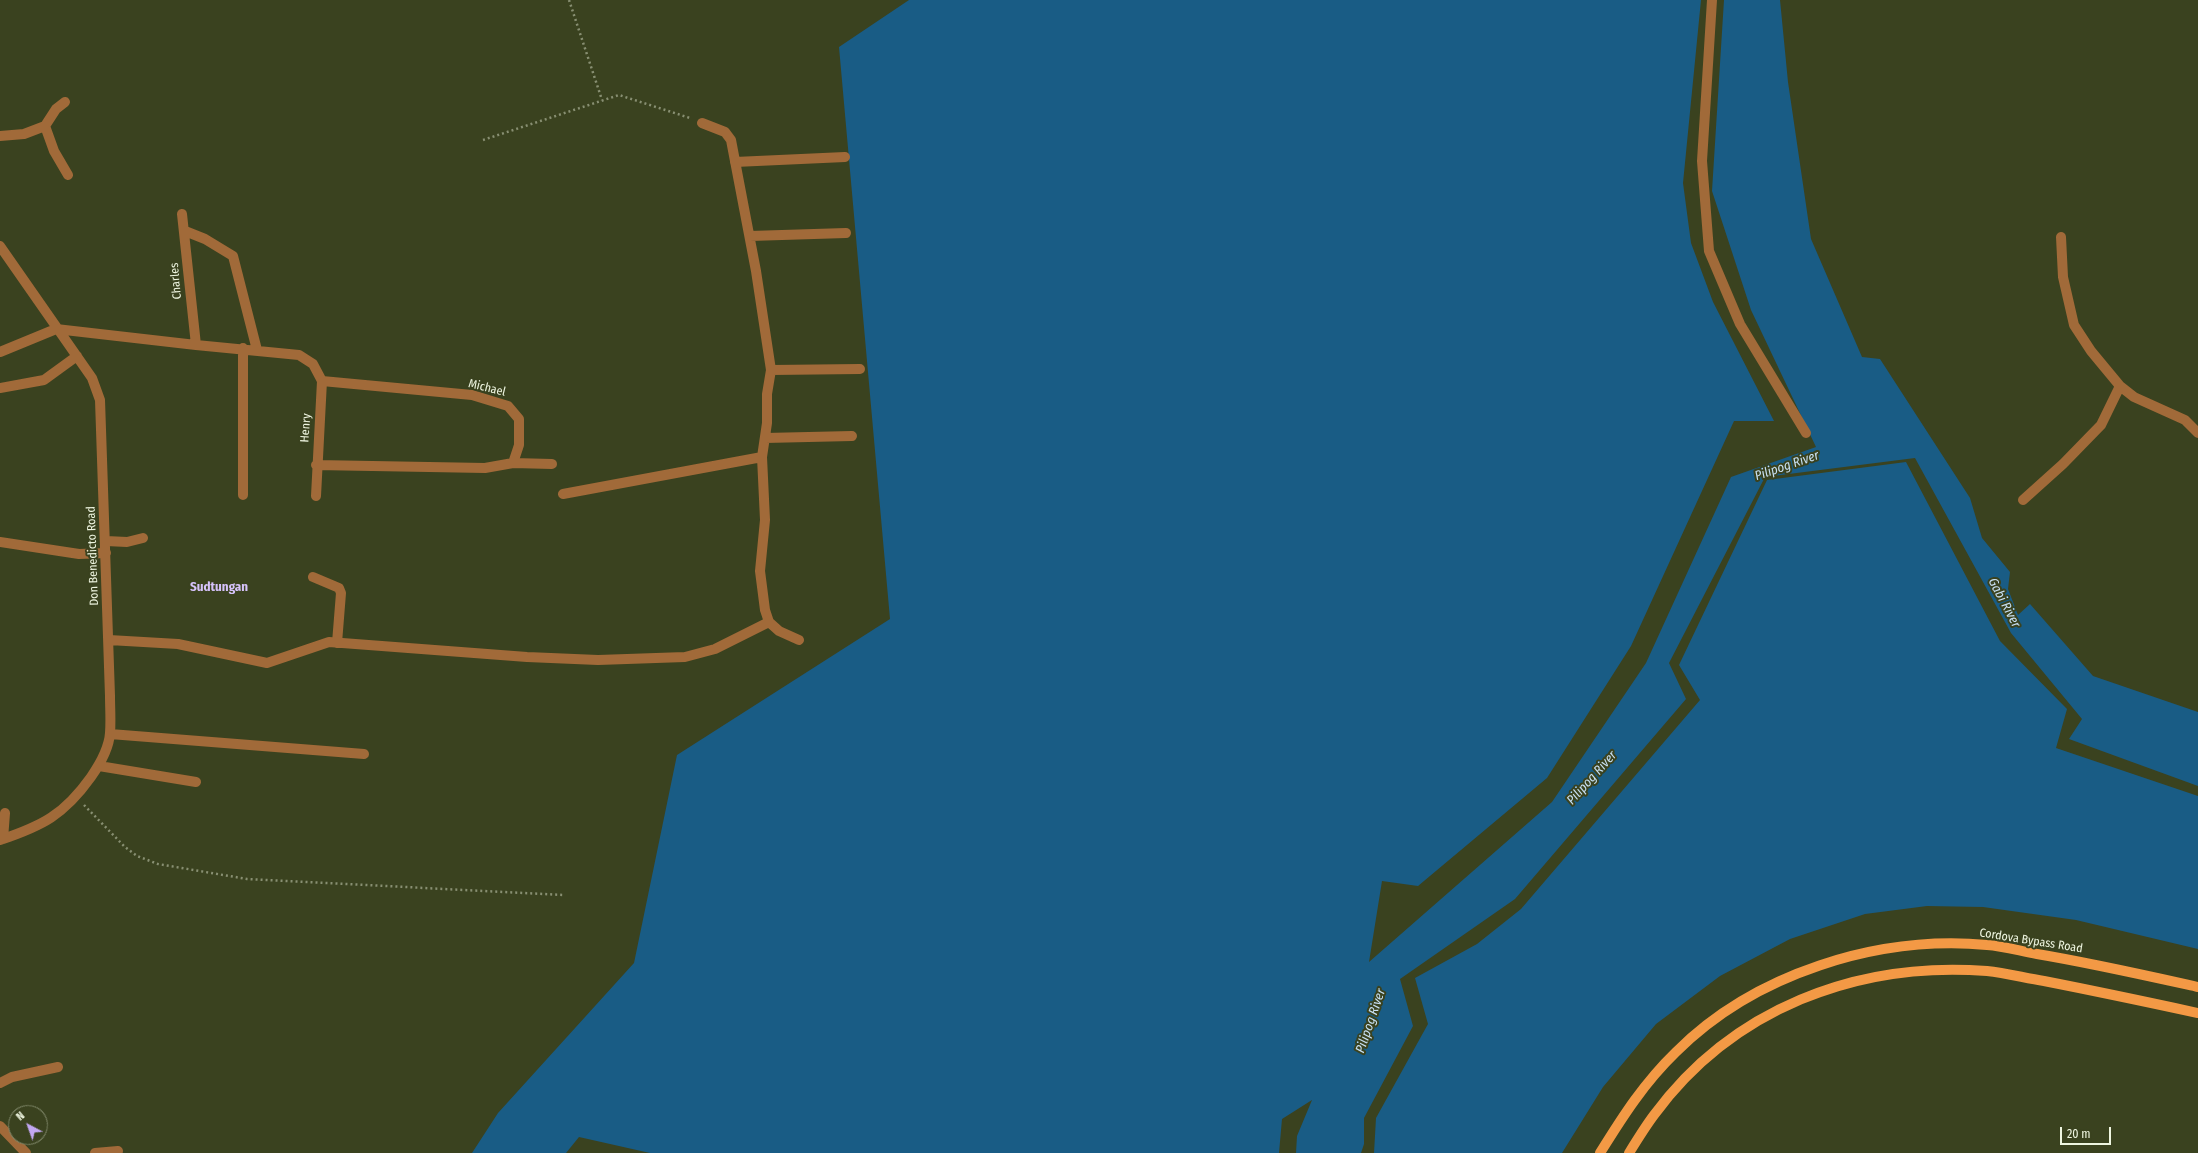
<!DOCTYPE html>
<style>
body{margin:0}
#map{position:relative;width:2198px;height:1153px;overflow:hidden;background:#3a421f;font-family:"Fira Sans Condensed",sans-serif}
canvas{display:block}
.north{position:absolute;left:8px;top:1105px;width:40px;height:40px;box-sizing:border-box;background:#3a421f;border:1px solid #828a6c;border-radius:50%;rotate:319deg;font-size:11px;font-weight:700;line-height:16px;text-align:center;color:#eef5e0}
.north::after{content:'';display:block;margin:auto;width:14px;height:18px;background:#c2a7f2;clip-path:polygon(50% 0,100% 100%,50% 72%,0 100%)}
.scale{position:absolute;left:2060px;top:1127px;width:51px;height:18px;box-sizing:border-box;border:2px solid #eef5e0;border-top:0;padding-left:5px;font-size:12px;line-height:14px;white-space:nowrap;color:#eef5e0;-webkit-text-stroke:3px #3a421f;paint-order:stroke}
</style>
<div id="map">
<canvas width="2198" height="1153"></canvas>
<div class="north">N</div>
<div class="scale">20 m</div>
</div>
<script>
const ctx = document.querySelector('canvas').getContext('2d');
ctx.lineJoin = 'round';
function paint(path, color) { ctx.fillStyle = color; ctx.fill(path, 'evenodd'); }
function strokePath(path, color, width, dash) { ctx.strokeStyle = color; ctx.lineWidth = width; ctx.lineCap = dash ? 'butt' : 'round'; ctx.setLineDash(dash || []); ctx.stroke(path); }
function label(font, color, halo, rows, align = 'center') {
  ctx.font = font + ' "Fira Sans Condensed",sans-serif'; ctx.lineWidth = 4; ctx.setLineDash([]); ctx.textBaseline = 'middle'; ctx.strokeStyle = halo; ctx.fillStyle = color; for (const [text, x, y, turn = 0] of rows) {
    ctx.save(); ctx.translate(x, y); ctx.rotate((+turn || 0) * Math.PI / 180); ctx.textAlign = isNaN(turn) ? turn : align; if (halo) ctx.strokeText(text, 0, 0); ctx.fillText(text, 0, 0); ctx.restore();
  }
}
paint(new Path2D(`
 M909,0H1701L1683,183L1691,243L1713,302L1774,421H1734L1631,646L1547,778L1418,886L1382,881L1369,962L1552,802L1646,663L1731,477L1816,447L1751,310L1712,191L1724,0H1780L1788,82L1811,239L1862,357L1880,359L1970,498L1982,538L2010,572L2008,589L2018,615L2030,604L2093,676L2198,712V786L2069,739L2082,719L2011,633L1915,458L1765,477L1669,663L1686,699L1515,899L1400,979L1413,1026L1364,1118V1144L1361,1153H1296L1297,1136L1312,1100L1282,1119L1279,1153H650L579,1137L566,1153H472L498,1113L634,963L677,755L890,619L839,47Z
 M1906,462L2000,641L2067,709L2056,748L2198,796V949L2076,920L1983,907L1927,906L1865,914L1790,939L1720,976L1656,1024L1603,1087L1562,1153H1374L1376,1118L1428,1024L1415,978L1477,944L1521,909L1700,700L1679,665L1767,480Z`), '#195c85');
strokePath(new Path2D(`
 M569,0L602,100
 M483,140L619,95L690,118
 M84,805L125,847L137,856L158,864L247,879L563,895`), '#888f72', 2.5, [2, 3]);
strokePath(new Path2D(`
 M1712,0L1702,161L1709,251L1740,324L1806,433
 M702,123L725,132L731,140L756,271L771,370L767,394V423L762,457L765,520L760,571L765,610L769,622L779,631L799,640
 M45,126L54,151L68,175
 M0,136L24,134L45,126L56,109L65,102
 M735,162L845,157
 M182,214L196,345
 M185,231L205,239L233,256L257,350
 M750,236L846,233
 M2061,237L2063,277L2074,325L2091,351L2120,386L2134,397L2185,420L2198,433
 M0,246L92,378L100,400L110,696C110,708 111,721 110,733C109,749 100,764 91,777C64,815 42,826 0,840
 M0,352L56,329L196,345L299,355L313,364L322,381L316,496
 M771,370L860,369
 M0,388L44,380L77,356
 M765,438L852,436
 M513,463L552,464
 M316,465L485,468L513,463L519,445V419L508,406L472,395L322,381
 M563,494L762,457
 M243,495V348
 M2023,500L2063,464L2101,425L2120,386
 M106,541L127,542L143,538
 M0,542L79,554L106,553
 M313,577L339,588L341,593L337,643
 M109,640L178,644L267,663L329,642L527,657L598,660L685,657L715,649L769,622
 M110,734L364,754
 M99,766L196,782
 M3,839L5,813
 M0,1083L12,1077L58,1067
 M0,1126L26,1153
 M95,1153L118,1151`), '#a16a39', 10);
strokePath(new Path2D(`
 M1600,1153C1623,1116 1644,1083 1676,1052C1754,974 1877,935 1987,945C2003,946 2020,951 2037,954C2091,963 2144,975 2198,987
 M1629,1153C1637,1140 1645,1127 1654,1115C1732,1009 1856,961 1987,971C2006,973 2025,978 2044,981C2095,991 2147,1002 2198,1013`), '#f39945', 10);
label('12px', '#eef5e0', '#3a421f', [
 ["Charles",176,281,-95],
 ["Michael",487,388,14],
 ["Henry",306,428,-86],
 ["Don Benedicto Road",93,556,-92],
 ["Cordova Bypass Road",2031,941,9]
]);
label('italic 13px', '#c9e1f4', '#3a421f', [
 ["Pilipog River",1787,466,-19],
 ["Gabi River",2004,603,62],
 ["Pilipog River",1592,778,-48],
 ["Pilipog River",1371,1021,-71]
]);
label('bold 13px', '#d5c2fa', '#3a421f', [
 ["Sudtungan",219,587]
]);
</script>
